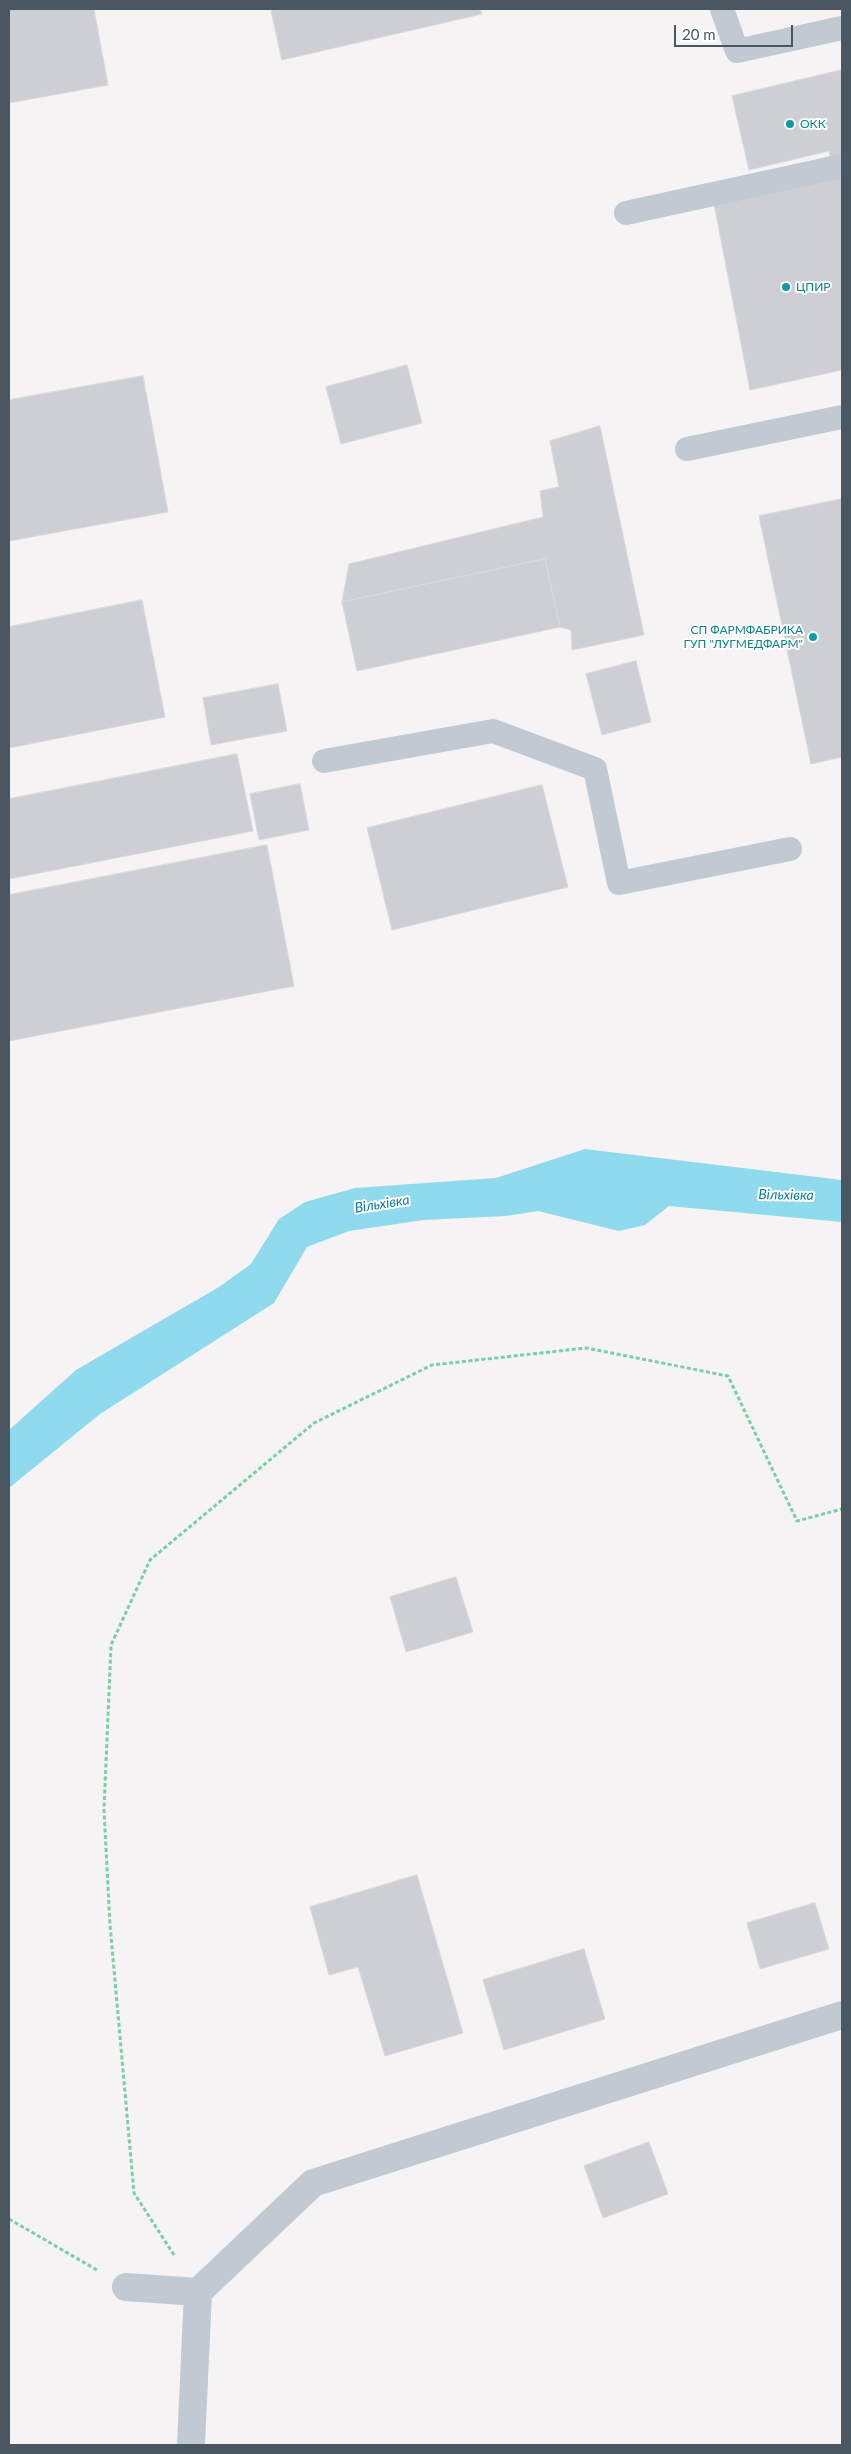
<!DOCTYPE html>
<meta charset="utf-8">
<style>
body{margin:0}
#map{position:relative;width:851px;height:2454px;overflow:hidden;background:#f5f3f3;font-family:Lato,sans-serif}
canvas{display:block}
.frame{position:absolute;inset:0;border:10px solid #4a5661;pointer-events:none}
.scale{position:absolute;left:674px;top:25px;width:119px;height:22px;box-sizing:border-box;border:2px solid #4a5661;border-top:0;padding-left:6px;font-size:15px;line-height:18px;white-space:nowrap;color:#4a5661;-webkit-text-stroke:4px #fff;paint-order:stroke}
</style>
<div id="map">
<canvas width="851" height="2454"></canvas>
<div class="frame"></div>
<div class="scale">20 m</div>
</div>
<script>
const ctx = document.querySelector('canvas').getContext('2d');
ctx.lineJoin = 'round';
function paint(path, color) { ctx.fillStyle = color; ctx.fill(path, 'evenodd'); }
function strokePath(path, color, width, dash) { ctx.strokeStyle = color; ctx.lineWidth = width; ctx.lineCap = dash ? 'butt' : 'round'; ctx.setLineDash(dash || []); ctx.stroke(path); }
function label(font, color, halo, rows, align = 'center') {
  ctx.font = font + ' Lato,sans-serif'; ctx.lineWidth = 4; ctx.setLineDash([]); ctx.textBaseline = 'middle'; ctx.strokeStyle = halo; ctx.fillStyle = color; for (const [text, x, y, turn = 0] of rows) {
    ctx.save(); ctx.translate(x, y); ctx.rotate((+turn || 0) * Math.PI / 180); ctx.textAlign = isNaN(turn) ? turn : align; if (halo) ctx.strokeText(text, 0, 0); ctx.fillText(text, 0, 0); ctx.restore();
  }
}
paint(new Path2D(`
 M585,1149L842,1180V1222L669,1206L645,1225L619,1231L538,1211L506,1216L424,1220L349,1231L307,1247L274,1303L100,1414L9,1488V1430L76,1370L219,1287L251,1264L279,1219L305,1202L355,1188L496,1178Z`), '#90daee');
const building = new Path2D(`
 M9,9H94L108,85L9,103Z
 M271,9H480L482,14L282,60Z
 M842,70V177L834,178L829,151L749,170L732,96Z
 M842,177V370L750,390L714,204Z
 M407,365L422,423L341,444L326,387Z
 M143,376L168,512L9,541V400Z
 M600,426L644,635L572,650L571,630L560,627L545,559L342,602L349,564L543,517L540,491L559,487L550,441Z
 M842,499V757L811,764L759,516Z
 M545,559L560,627L357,671L342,602Z
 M142,600L165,717L9,748V627Z
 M636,661L651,722L602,735L586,674Z
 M278,684L287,731L211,745L203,698Z
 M237,754L253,831L9,879V799Z
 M300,784L309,830L259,840L250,794Z
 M542,785L568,887L392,930L367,828Z
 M267,845L294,986L9,1041V895Z
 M456,1577L473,1632L406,1652L390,1597Z
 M417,1875L463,2033L385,2056L358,1967L329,1975L310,1907Z
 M815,1903L829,1949L760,1969L747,1923Z
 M584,1949L605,2019L504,2050L483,1980Z
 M649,2142L668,2194L603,2218L584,2166Z`);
paint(building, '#cdcfd5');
strokePath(building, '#d7d9de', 1);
strokePath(new Path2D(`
 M9,2219L97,2270
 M174,2255L134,2193L110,1925L104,1810L111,1645L150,1560L314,1423L432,1365L586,1348L728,1376L797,1521L842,1509`), '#7ad0a6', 3, [4, 2.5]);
strokePath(new Path2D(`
 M722,9L737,51L842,28
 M626,213L842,166
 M687,449L842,417
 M324,761L493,731L595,769L619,883L790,849`), '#c1cad2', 24);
strokePath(new Path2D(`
 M126,2287L198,2292L313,2183L842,2015
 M191,2445L198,2292`), '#c1cad2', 28);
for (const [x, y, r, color] of [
 [790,124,5,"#0f9aa8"],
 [786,287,5,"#0f9aa8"],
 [813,637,5,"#0f9aa8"]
]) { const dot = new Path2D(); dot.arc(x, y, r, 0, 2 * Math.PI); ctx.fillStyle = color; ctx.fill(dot); strokePath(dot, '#fff', 2); }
label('12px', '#0d838f', '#fff', [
 ["ОКК",800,124],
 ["ЦПИР",796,287],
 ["СП ФАРМФАБРИКА",803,630,"right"],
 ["ГУП \"ЛУГМЕДФАРМ\"",803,644,"right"]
], 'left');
label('italic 14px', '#0c7c9b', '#fff', [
 ["Вільхівка",786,1195,1],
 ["Вільхівка",382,1204,-9]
]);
</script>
